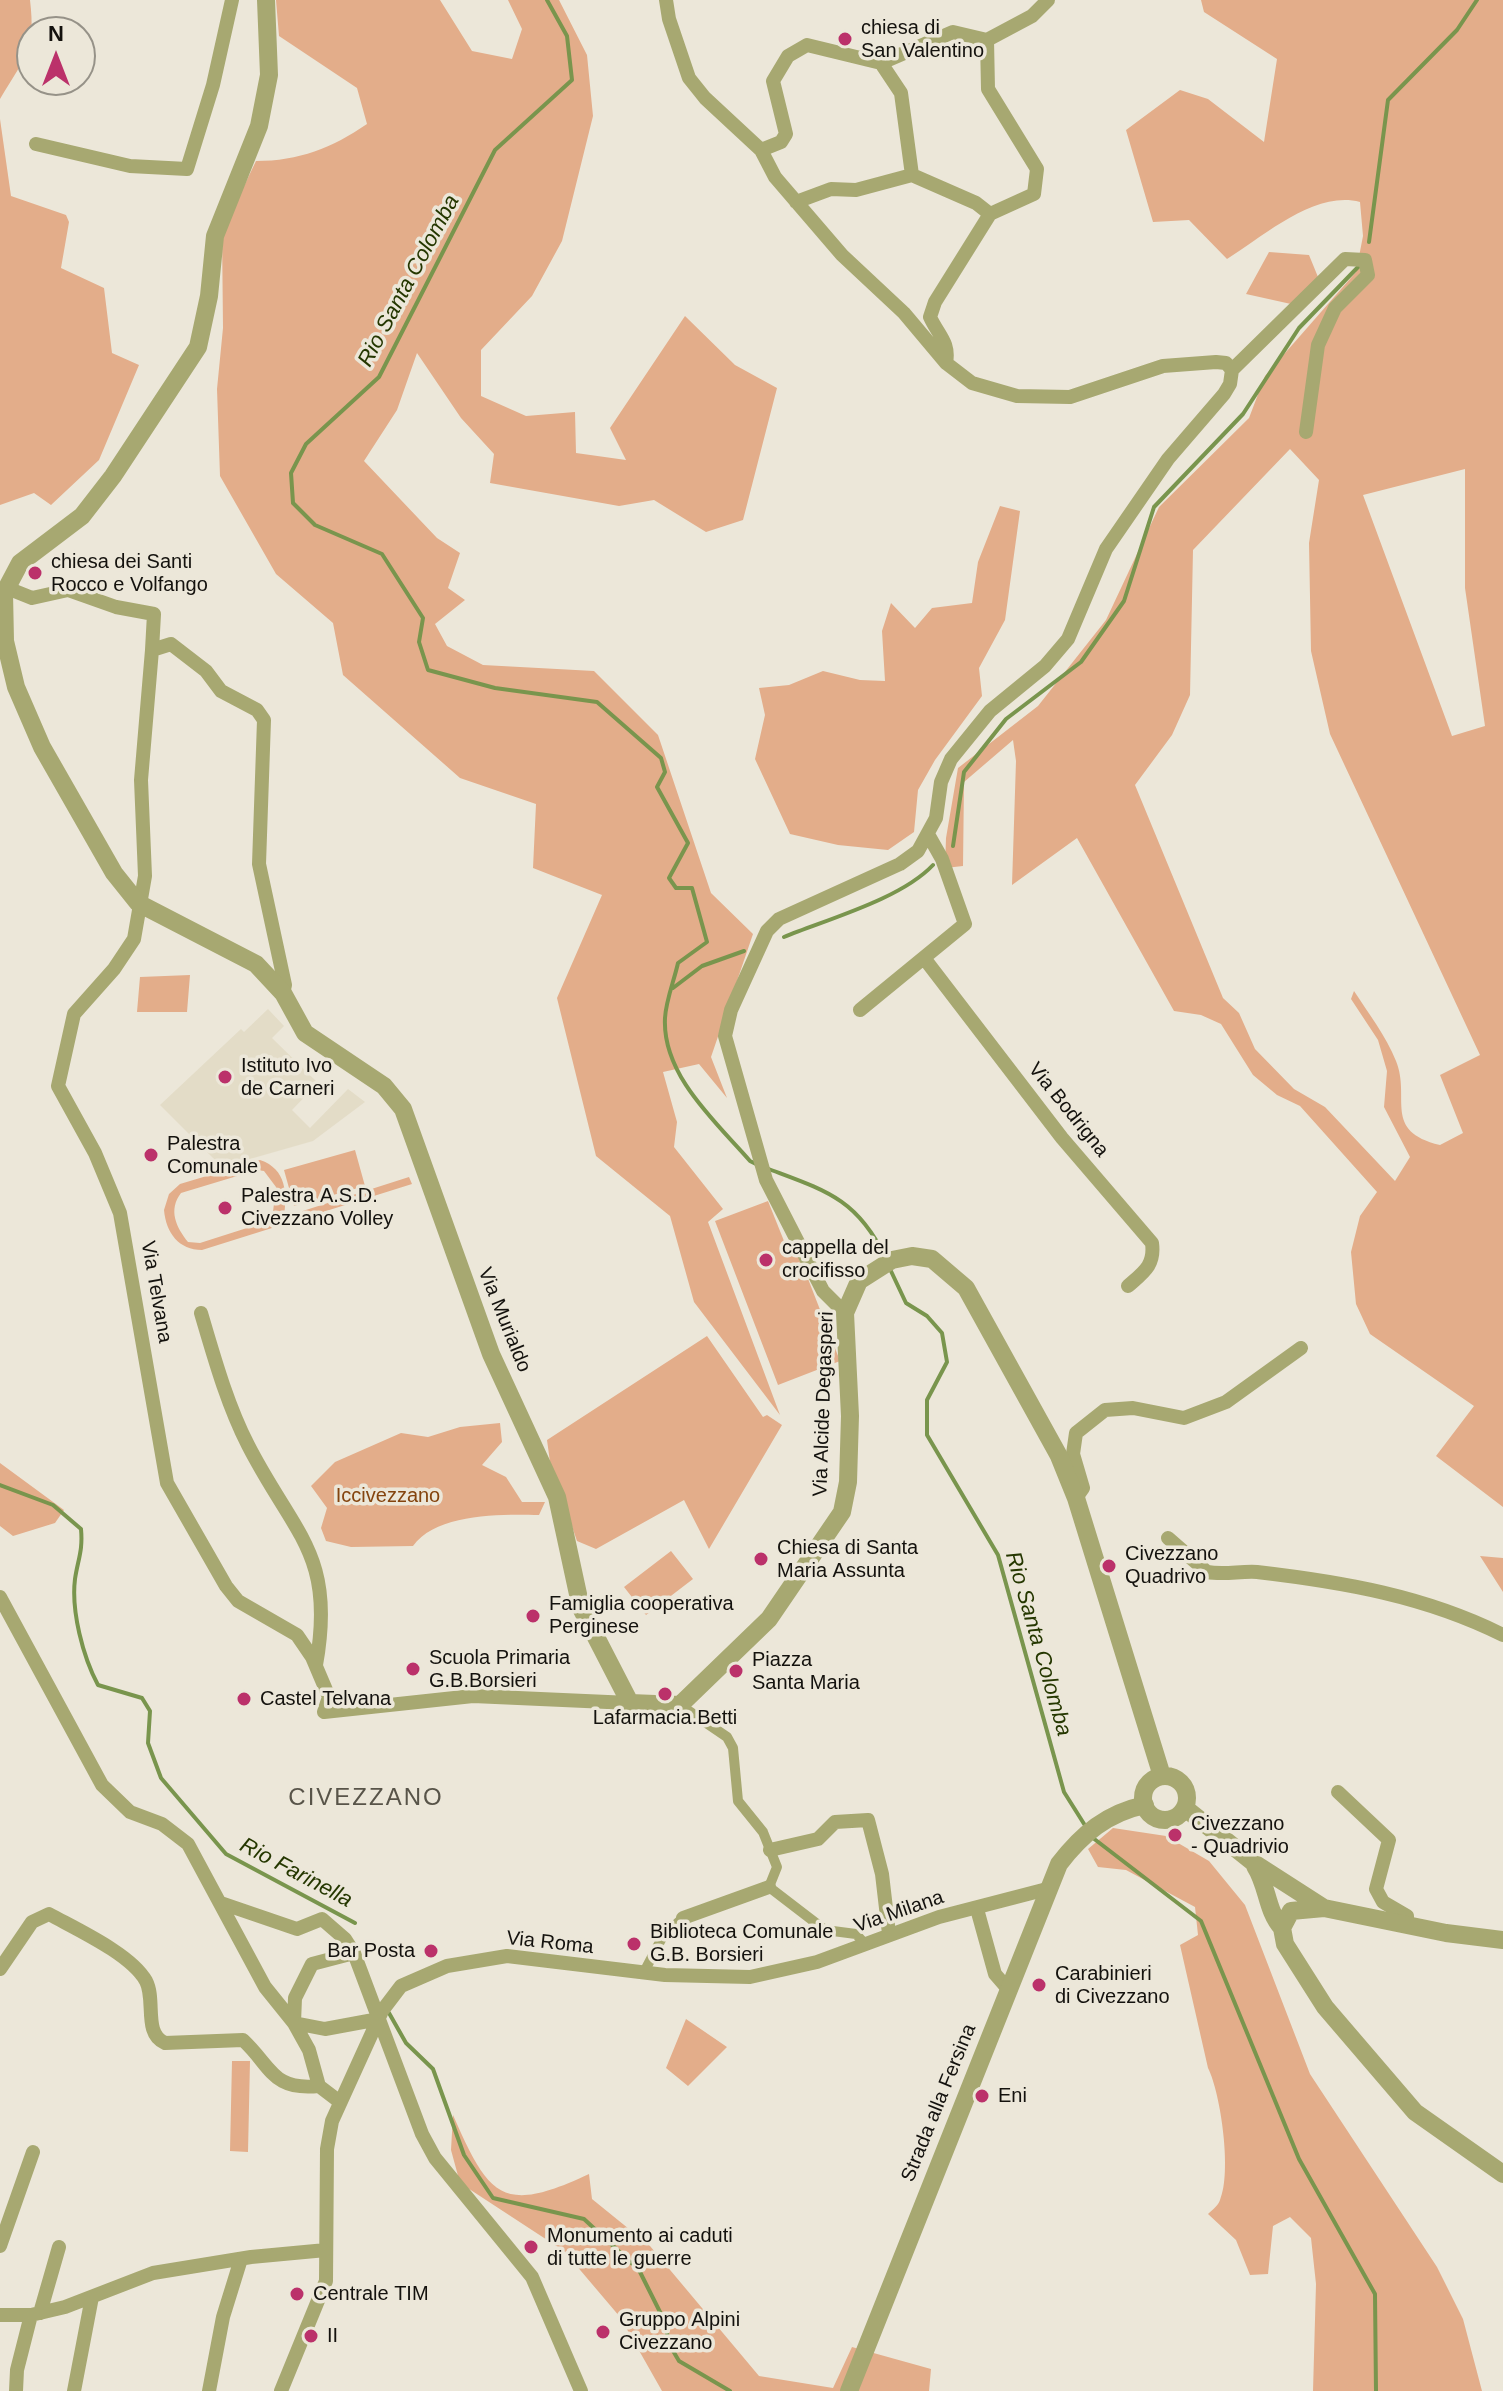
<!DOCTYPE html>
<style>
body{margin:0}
#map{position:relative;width:1503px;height:2391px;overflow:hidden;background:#ece7d9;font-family:Arial,sans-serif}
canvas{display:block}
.north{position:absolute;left:16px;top:16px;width:80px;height:80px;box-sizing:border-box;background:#ece7d9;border:2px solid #969288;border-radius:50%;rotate:0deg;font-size:22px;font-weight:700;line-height:32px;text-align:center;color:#14120e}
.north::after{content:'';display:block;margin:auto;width:28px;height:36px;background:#bb316a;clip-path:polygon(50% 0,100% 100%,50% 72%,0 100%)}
</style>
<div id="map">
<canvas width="1503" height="2391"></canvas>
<div class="north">N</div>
</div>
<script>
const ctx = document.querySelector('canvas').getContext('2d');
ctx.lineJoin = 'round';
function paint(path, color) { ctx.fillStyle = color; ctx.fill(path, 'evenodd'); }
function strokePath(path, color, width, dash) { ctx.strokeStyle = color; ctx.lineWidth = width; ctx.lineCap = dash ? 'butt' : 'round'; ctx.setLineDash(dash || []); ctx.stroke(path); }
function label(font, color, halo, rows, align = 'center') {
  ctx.font = font + ' Arial,sans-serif'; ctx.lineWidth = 7; ctx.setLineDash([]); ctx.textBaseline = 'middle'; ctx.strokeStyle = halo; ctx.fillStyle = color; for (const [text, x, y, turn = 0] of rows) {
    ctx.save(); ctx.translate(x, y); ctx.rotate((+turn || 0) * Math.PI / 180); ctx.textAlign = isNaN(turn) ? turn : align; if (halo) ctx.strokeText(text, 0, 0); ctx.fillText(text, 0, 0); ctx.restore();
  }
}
paint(new Path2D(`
 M268,1009L284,1026L272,1038L318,1083L292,1110L310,1128L348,1089L365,1102L313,1141L222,1167L160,1105L241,1029L244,1032Z`), '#e3dcc7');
paint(new Path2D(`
 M0,0H30C36,50 25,57 0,99Z
 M276,0H440L472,51L512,59L522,29L508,0H559L587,55L593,116L562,241L532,296L481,350V396L526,416L575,412L576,453L626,460L610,428L685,316L735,365L777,388L743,520L706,532L654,500L619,506L490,483L494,454L461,418L417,353L397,410L364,461L437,538L460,553L448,588L465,600L435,624L447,646L483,665L594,671L658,735L711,893L753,934L711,1057L727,1098L699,1064L663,1072L677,1122L674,1147L723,1209L708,1222L780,1415L694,1302L670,1216L596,1156L557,998L602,895L533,868L536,804L460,778L343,675L333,623L276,574L220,476L217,389L223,328L222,232L256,161C299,161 332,148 367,124L357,88L279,36Z
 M1201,0H1503V1507L1436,1456L1474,1406L1370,1334L1356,1304L1351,1252L1360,1216L1377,1192L1300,1106L1277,1095L1253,1075L1221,1024L1201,1015L1174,1011L1077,838L1012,885L1016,761L1013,740L964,782L963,866L945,868L946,838L958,768L1038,706L1106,620L1159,507L1249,418L1265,376L1356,272L1363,236L1360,202C1314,190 1263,237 1227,259L1189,220L1153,222L1126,130L1180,90L1208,99L1264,142L1277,59L1204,12ZM1290,449L1319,480L1309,543L1311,651L1330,734L1480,1055L1440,1075L1463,1133L1440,1145C1382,1131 1411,1098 1396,1061C1386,1036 1369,1014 1354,991L1351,999L1378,1040L1387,1071L1384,1107L1410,1157L1395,1181L1325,1107L1294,1089L1255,1049L1239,1013L1223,998L1135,785L1172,735L1190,695L1193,550ZM1465,469V588L1485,726L1452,736L1363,495Z
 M0,119L11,196L66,215L69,222L61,268L104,288L112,353L139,365L99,460L51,505L34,493L0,505Z
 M1269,252L1309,255L1318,277L1291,304L1246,294Z
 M1000,506L1020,511L1005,620L979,668L982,696L935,760L918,790L914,832L888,850L838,845L790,834L755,759L765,715L759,688L789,685L823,671L860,680L885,681L882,631L891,603L915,628L932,608L972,603L978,562Z
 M190,975L187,1012H137L140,977Z
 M355,1150L365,1186L294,1206L284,1170Z
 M260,1160C287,1169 287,1194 284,1217L409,1177L412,1184L202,1250C179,1250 166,1233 164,1210L169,1194L180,1184ZM257,1170L264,1171L276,1187L272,1220L200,1243L188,1242C176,1227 168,1210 181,1193Z
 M768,1201L788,1251L796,1248L840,1361L778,1385L715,1221Z
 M707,1336L763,1417L767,1415L782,1425L709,1549L684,1500L596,1549L577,1541L550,1462L547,1440Z
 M500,1423L502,1442L482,1465L506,1477L522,1502H545L539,1515C502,1514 436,1513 413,1546L351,1547L326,1541L321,1528L327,1508L311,1486L335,1462L401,1433L428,1437L460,1427Z
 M0,1463L64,1510L55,1523L13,1536L0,1526Z
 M671,1551L693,1579L646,1615L624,1587Z
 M1480,1556L1503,1558V1592Z
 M1113,1828L1166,1836L1209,1861L1245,1905L1310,2074L1437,2267L1463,2319L1482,2391H1313L1316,2284L1311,2238L1290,2217L1273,2226L1268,2274L1250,2275L1236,2240L1208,2214C1212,2210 1218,2206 1220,2200C1232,2173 1221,2094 1208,2068L1180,1945L1198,1935L1195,1907L1126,1870L1098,1867L1088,1849Z
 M686,2019L727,2047L688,2086L666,2068Z
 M232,2061H250L248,2152L230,2151Z
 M453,2115C489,2197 502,2215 589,2174L592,2199L650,2246L759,2376L833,2388L852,2347L931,2369L929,2391H662L620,2317L564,2251L460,2183L451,2150Z`), '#e3ad8a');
strokePath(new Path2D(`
 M547,0L567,36L572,80L495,150L379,377L306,444L291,473L293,503L315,525L382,554L423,618L419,642L428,670L495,688L597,702L661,758L665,772L657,787L688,843L669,878L676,888H692L707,942L678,963C674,981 666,1000 665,1018C662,1075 716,1122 750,1161L758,1165
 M1369,242L1388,100L1457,30L1477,0
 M953,846L964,772L1006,719L1081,662L1124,601L1154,507L1243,414L1299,328L1359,266
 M784,937C828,919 901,899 933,865
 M673,988L702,966L744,951
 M766,1168C824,1190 857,1198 885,1257
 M890,1269L906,1303L927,1316L942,1333L947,1362L927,1400V1435L998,1555L1064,1792L1086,1827
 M0,1485L53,1505L81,1529C83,1551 78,1559 75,1579C71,1611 83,1657 98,1685L142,1698L150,1711L148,1743L161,1778L226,1854L355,1923
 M1093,1838L1201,1921L1299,2159L1375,2294L1376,2391
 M389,2013L406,2043L433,2069L464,2155L493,2198L584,2219L639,2270L665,2322L669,2344L679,2361L730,2391`), '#79954d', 4);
strokePath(new Path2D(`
 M680,1705L727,1737L733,1748L738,1801L763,1832L777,1867L769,1887L825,1930L856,1934L865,1944
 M644,1972L663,1936L683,1918`), '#a7a871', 10);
strokePath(new Path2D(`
 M666,0L669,19L689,78L705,98L761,150L775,177L842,255L904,313L946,363L972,383L1017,396L1070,397L1163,366L1216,362L1226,363L1232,370L1230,384L1224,394L1168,459L1106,549L1068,639L1045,666L990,711L951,759L941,782L936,818L918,851L900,864L779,919L767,931L731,1010L725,1036L766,1180L823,1291L845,1313
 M881,63L901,93L912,175
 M36,144L130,166L187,169L213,85L232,0
 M761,150L781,142L786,134L773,81L788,56L807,45L881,63L953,32L987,40
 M796,202L831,189L856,190L912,175L976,203L990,214
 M946,363C950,342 938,335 930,317L935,302L990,214L1034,194L1037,169L988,89L987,40L1032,16L1048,0
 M1232,370L1345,259L1365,260L1368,275L1335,308L1318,345L1306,432
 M7,588L32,598L68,590L116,607L154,614L152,650
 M924,958L1062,1138L1152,1243C1155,1265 1144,1272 1128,1286
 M283,993L285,985L259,864L264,720L257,710L221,691L206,671L171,644L152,650L141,780L145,876L134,939L114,969L74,1014L58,1086L95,1153L120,1213L167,1483L226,1586L238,1601L297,1635L312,1657L329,1697L324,1712L473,1696L630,1703
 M860,1010L965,924L942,859L929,836
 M201,1313C214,1357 227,1404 248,1445C294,1535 336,1554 316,1665
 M1076,1498L1083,1488L1073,1454L1076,1433L1105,1410L1133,1408L1184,1418L1226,1402L1301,1348
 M1168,1538L1207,1572C1224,1575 1240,1571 1257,1572C1343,1582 1425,1596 1503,1635
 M0,1597L102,1785L130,1812L162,1824L188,1844L265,1987L294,2023L325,2029L379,2019
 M1338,1792L1389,1840L1376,1889L1383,1902L1407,1916V1926
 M770,1850L818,1839L835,1822L868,1820L882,1874L889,1934
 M221,1903L297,1929L322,1919L345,1939L354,1953L422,2134L435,2158L532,2277L581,2391
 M977,1909L995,1974L1008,1989
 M683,1918L769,1887
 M0,1969L32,1922L49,1914C76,1929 131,1954 146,1981C156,2000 143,2034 165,2043L243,2040C272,2067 272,2091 319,2086
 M340,2102L319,2086L309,2050L294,2023L295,1998L312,1964L354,1953
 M0,2246L33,2152
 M40,2313L59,2247
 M0,2315H31L65,2307L153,2273L251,2257L326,2250
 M16,2391L17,2370L31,2315
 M74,2391L92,2297
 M209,2391L223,2317L241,2259
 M281,2391L326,2281L327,2149L332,2121L382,2011L401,1986L447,1966L507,1956L665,1975L750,1977L817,1962L939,1917L1047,1889`), '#a7a871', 14);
strokePath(new Path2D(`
 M266,0L269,75L259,126L215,236L209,296L198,347L113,476L82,516L20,563L4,593L5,641L16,687L42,747L114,873L138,903L256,964L283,993L305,1033L384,1086L403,1109L491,1354L557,1497L581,1608L630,1703L680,1705L769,1619L842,1512L848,1482L850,1416L845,1313L859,1281L892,1260L912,1256L932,1259L966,1288L1059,1456L1076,1498L1162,1776
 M1143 1798a22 22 0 1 1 44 0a22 22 0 1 1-44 0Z
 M1185,1808L1254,1863L1324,1908
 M1255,1866C1268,1886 1266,1910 1282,1928
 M1291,1911L1282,1928L1285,1944L1325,2007L1415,2112L1503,2174
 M1291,1911L1324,1908L1446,1933L1503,1940
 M849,2391L1059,1864C1082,1834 1107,1813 1145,1805`), '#a7a871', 18);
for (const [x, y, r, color] of [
 [845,39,8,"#bb316a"],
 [35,573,8,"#bb316a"],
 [225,1077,8,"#bb316a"],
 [151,1155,8,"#bb316a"],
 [225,1208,8,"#bb316a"],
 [766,1260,8,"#bb316a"],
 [761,1559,8,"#bb316a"],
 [1109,1566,8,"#bb316a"],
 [533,1616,8,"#bb316a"],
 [413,1669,8,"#bb316a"],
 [736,1671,8,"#bb316a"],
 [665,1694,8,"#bb316a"],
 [244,1699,8,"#bb316a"],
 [1175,1835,8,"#bb316a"],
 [634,1944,8,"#bb316a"],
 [431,1951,8,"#bb316a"],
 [1039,1985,8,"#bb316a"],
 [982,2096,8,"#bb316a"],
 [531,2247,8,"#bb316a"],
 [297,2294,8,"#bb316a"],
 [603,2332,8,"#bb316a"],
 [311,2336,8,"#bb316a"]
]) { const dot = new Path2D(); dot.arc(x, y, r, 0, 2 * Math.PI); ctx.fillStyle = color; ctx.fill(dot); strokePath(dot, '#ece7d9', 3); }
label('20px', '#14120e', '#ece7d9', [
 ["chiesa di",861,28],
 ["San Valentino",861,51],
 ["chiesa dei Santi",51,562],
 ["Rocco e Volfango",51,585],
 ["Istituto Ivo",241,1066],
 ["de Carneri",241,1089],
 ["Palestra",167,1144],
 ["Comunale",167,1167],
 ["Palestra A.S.D.",241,1196],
 ["Civezzano Volley",241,1219],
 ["cappella del",782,1248],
 ["crocifisso",782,1271],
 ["Chiesa di Santa",777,1548],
 ["Maria Assunta",777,1571],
 ["Civezzano",1125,1554],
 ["Quadrivo",1125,1577],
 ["Famiglia cooperativa",549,1604],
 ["Perginese",549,1627],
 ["Scuola Primaria",429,1658],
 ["G.B.Borsieri",429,1681],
 ["Piazza",752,1660],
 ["Santa Maria",752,1683],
 ["Castel Telvana",260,1699],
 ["Lafarmacia.Betti",665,1718,"center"],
 ["Civezzano",1191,1824],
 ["- Quadrivio",1191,1847],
 ["Biblioteca Comunale",650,1932],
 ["G.B. Borsieri",650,1955],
 ["Bar Posta",415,1951,"right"],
 ["Carabinieri",1055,1974],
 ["di Civezzano",1055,1997],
 ["Eni",998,2096],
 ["Monumento ai caduti",547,2236],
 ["di tutte le guerre",547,2259],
 ["Centrale TIM",313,2294],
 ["Gruppo Alpini",619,2320],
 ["Civezzano",619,2343],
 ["II",327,2336]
], 'left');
label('20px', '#14120e', '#ece7d9', [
 ["Via Bodrigna",1068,1110,51],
 ["Via Telvana",156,1292,80],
 ["Via Murialdo",504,1320,68],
 ["Via Alcide Degasperi",824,1404,-88],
 ["Via Milana",899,1912,-19],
 ["Via Roma",550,1943,6],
 ["Strada alla Fersina",939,2103,-68]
]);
label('20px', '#84440e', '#ece7d9', [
 ["Iccivezzano",388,1496]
]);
label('italic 22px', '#253700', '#ece7d9', [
 ["Rio Santa Colomba",409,281,-62],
 ["Rio Santa Colomba",1038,1644,74],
 ["Rio Farinella",296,1873,28]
]);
ctx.letterSpacing = '2px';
label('24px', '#585449', '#ece7d9', [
 ["CIVEZZANO",366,1798]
]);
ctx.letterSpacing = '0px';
</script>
